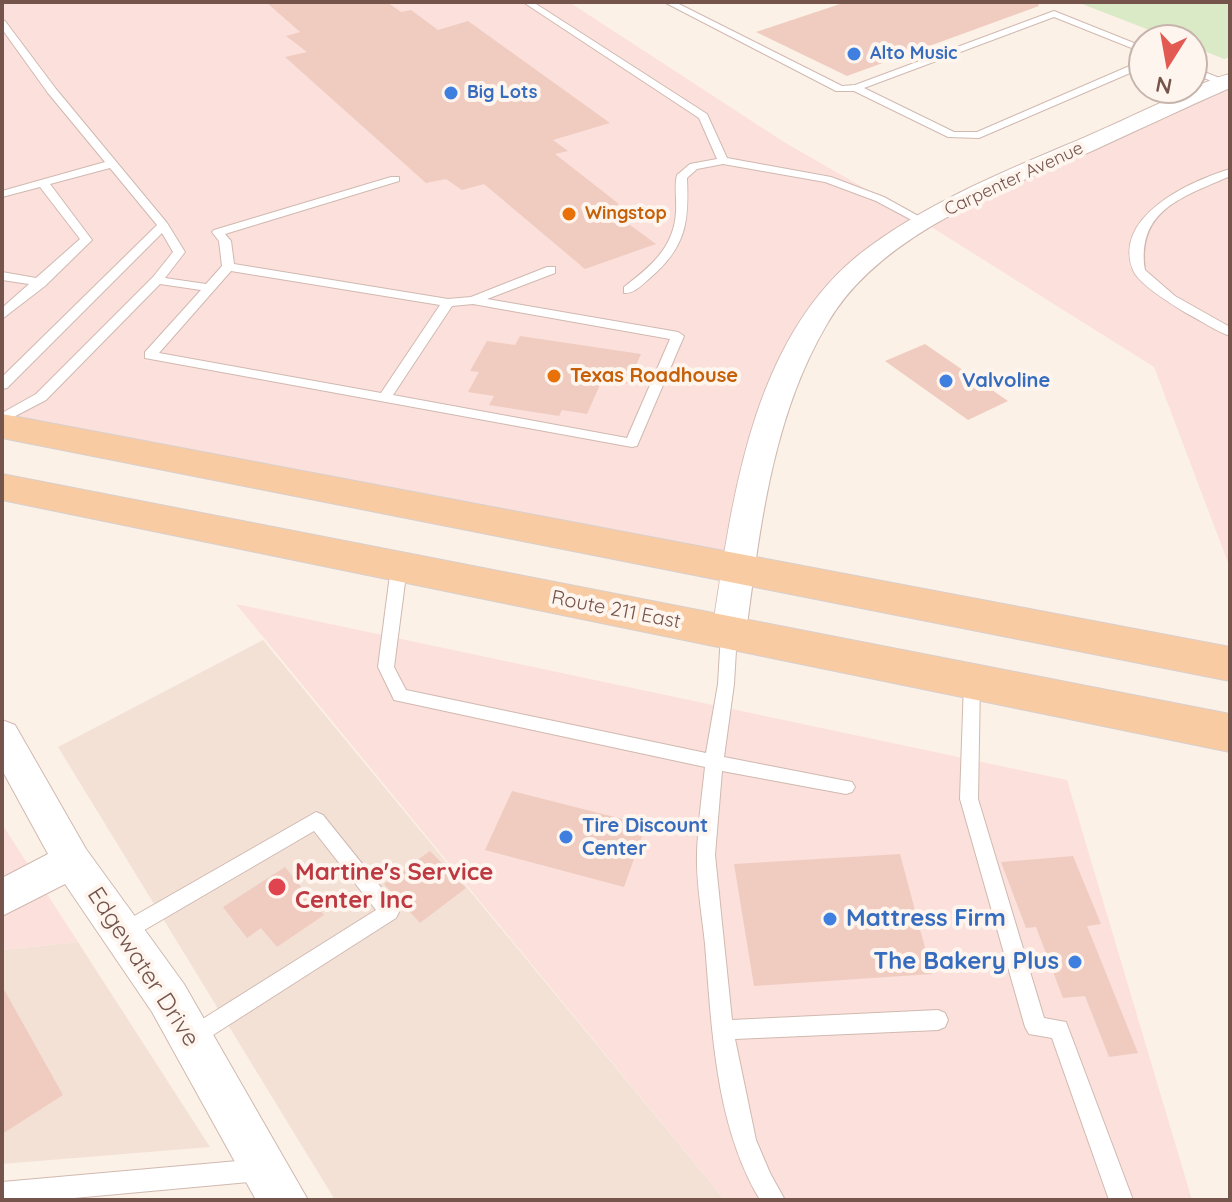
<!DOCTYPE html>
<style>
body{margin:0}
#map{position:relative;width:1232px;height:1202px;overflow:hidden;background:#fcf1e7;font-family:Quicksand,sans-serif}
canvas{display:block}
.frame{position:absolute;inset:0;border:4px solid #75544c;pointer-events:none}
.north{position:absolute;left:1128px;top:24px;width:80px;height:80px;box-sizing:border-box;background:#fef5ee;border:2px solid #c7b5ad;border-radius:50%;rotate:191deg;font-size:22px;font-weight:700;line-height:32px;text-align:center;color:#75544c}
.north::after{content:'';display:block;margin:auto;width:28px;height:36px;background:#e25a51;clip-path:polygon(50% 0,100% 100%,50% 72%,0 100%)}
</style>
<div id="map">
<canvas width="1232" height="1202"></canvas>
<div class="frame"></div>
<div class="north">N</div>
</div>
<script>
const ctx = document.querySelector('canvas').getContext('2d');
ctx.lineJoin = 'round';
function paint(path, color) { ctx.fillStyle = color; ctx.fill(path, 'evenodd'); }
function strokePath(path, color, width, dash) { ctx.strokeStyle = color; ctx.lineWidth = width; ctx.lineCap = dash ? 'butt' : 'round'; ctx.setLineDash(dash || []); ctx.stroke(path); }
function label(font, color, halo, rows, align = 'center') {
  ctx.font = font + ' Quicksand,sans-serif'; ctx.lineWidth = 8; ctx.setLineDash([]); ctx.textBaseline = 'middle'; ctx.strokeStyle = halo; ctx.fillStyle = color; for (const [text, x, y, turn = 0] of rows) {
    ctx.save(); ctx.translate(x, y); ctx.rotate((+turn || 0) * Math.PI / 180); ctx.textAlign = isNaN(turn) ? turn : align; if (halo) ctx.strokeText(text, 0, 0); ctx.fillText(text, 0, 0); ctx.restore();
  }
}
paint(new Path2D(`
 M263,640L725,1200H335L58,747Z
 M78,942L210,1147L2,1164V950Z`), '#f3e1d6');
paint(new Path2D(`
 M2,2H569L784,142L925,223L1230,83V568L1154,367L925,223L901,238L815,320L738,568L2,426Z
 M236,604L1067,780L1192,1200H725Z
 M2,824L78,942L2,950Z`), '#fce0dc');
paint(new Path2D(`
 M1077,2H1230V57L1224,59L1192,46V40H1175Z`), '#dae9c6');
paint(new Path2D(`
 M266,2H387L401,12L411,10L438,30L468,21L610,123L553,140L568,151L555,154L619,204L608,209L656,244L585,269L484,184L462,190L446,179L426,183L285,57L307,52L286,36L300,32Z
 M846,2H1038L1039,6L847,76L756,32Z
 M520,336L641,354L628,384L602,380L587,414L562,410L559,416L489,405L494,396L468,392L479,372L470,371L487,341L515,345Z
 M925,344L1008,401L968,420L885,361Z
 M512,791L646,825L624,887L485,850Z
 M430,851L466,888L420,923L384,884Z
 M900,854L932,974L754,986L734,864Z
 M1073,856L1101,924L1087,926L1138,1053L1109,1057L1085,996L1063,998L1036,927L1026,928L1001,862Z
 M285,867L324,915L277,947L261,928L247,938L223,907Z
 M2,986L63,1095L2,1134Z`), '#f0ccc0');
const service = new Path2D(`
 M523,2H533L707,114L727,158L831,177L884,197L931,223L921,225L876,201L825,182L723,164L697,169L687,178C689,223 686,247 650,278C642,285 634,294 624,293V287C650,267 674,248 676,212C677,200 674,186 677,175L690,164L717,159L699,118Z
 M664,2H675L842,86L855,85L1054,11L1144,47V53L1054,17L864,88L954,132H977L1141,61L1144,60V67L979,138L948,137L854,91H836Z
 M2,20L5,21L56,89L167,223L185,252L165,278L206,284L222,266L219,241L212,232L214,230L391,177H399V181L225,234L231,241L234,264L448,299L471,297L547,267H555V273L487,299L678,332L684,336L637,446L632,447L145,358V352L201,290L160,284L46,400L2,423V413L36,394L153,277L173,252L162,233L7,388L2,389V377L157,225L110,168L50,184L92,240L45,286L2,319V308L29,284L2,280V272L36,278L80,239L40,187L2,197V191L105,162L48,93L2,29ZM231,271L440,305L381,393L159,353ZM473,304L670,339L627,438L393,395L452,306Z
 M1192,67L1227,81L1229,83L1221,85L1192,73Z
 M1230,169V176C1184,197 1136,209 1145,270L1175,296L1230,327V336C1215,331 1200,320 1186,313C1173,305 1138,284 1133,270C1112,216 1191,181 1230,169Z
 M399,562L407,567L394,667L406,690L706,753L718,684L721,633L729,627L737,633L734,684L724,757L852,782L855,787L852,792L846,794L722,771L715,855L732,1020L938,1010L945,1013L948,1020L945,1027L938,1030L735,1039L756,1140L770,1173L785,1200H760C715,1125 712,1029 705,944C702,914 696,883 697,853C698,824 702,795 705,767L394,700L378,667L391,567Z
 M972,676L978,678L980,682L978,799L1044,1018L1066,1022L1133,1200H1109L1052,1038L1029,1034L1025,1027L960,799L964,682L966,678Z
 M316,812L323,815L396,906L399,912L396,918L199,1044L192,1047L185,1044L181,1037L185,1030L376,910L314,831L129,939L122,942L115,939L112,933L115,927Z
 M260,1159L268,1162L271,1170L268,1178L260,1181L52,1200H2V1182Z`);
const minor = new Path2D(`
 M1230,74V88C1184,108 1138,130 1092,151C1001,190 879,234 827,324C772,417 760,528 746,633L741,642L729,646L717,642L712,633C732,503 750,341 861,253C922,206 993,176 1064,146C1101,131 1137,113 1174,97C1192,89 1211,78 1230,74Z
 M2,720L15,725L86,849L184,984L308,1200H256L152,1012L65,884L2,916V878L48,854L2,770Z`);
const primary = new Path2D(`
 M2,414L1230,647V681L2,438Z
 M2,474L1230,714V752L2,500Z`);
strokePath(service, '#d0b9b0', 2);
strokePath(minor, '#d0b9b0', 2);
strokePath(primary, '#d8cfcd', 2);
paint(service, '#fff');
paint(minor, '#fff');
paint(primary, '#f8cba2');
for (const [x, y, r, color] of [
 [854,54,8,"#3f7fe0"],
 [451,93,8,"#3f7fe0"],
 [569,214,8,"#e8710a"],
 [554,376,8,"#e8710a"],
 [946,381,8,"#3f7fe0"],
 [566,837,8,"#3f7fe0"],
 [277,887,10,"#e0444e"],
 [830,919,8,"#3f7fe0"],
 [1075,962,8,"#3f7fe0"]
]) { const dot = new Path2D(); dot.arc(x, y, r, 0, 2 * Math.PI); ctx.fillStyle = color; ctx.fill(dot); strokePath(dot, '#fef5ee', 3); }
label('bold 18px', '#366cbe', '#fef5ee', [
 ["Alto Music",870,54],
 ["Big Lots",467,93]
], 'left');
label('18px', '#75544c', '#fef5ee', [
 ["Carpenter Avenue",1014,179,-25]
]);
label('bold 18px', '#c56008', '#fef5ee', [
 ["Wingstop",585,214]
], 'left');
label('bold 20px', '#c56008', '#fef5ee', [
 ["Texas Roadhouse",570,376]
], 'left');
label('bold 20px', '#366cbe', '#fef5ee', [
 ["Valvoline",962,381],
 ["Tire Discount",582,826],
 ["Center",582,849]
], 'left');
label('20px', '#75544c', '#fef5ee', [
 ["Route 211 East",616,610,11]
]);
label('bold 24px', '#be3a42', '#fef5ee', [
 ["Martine's Service",295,873],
 ["Center Inc",295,901]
], 'left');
label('bold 24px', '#366cbe', '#fef5ee', [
 ["Mattress Firm",846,919],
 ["The Bakery Plus",1059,962,"right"]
], 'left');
label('24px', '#75544c', '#fef5ee', [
 ["Edgewater Drive",143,967,57]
]);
</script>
